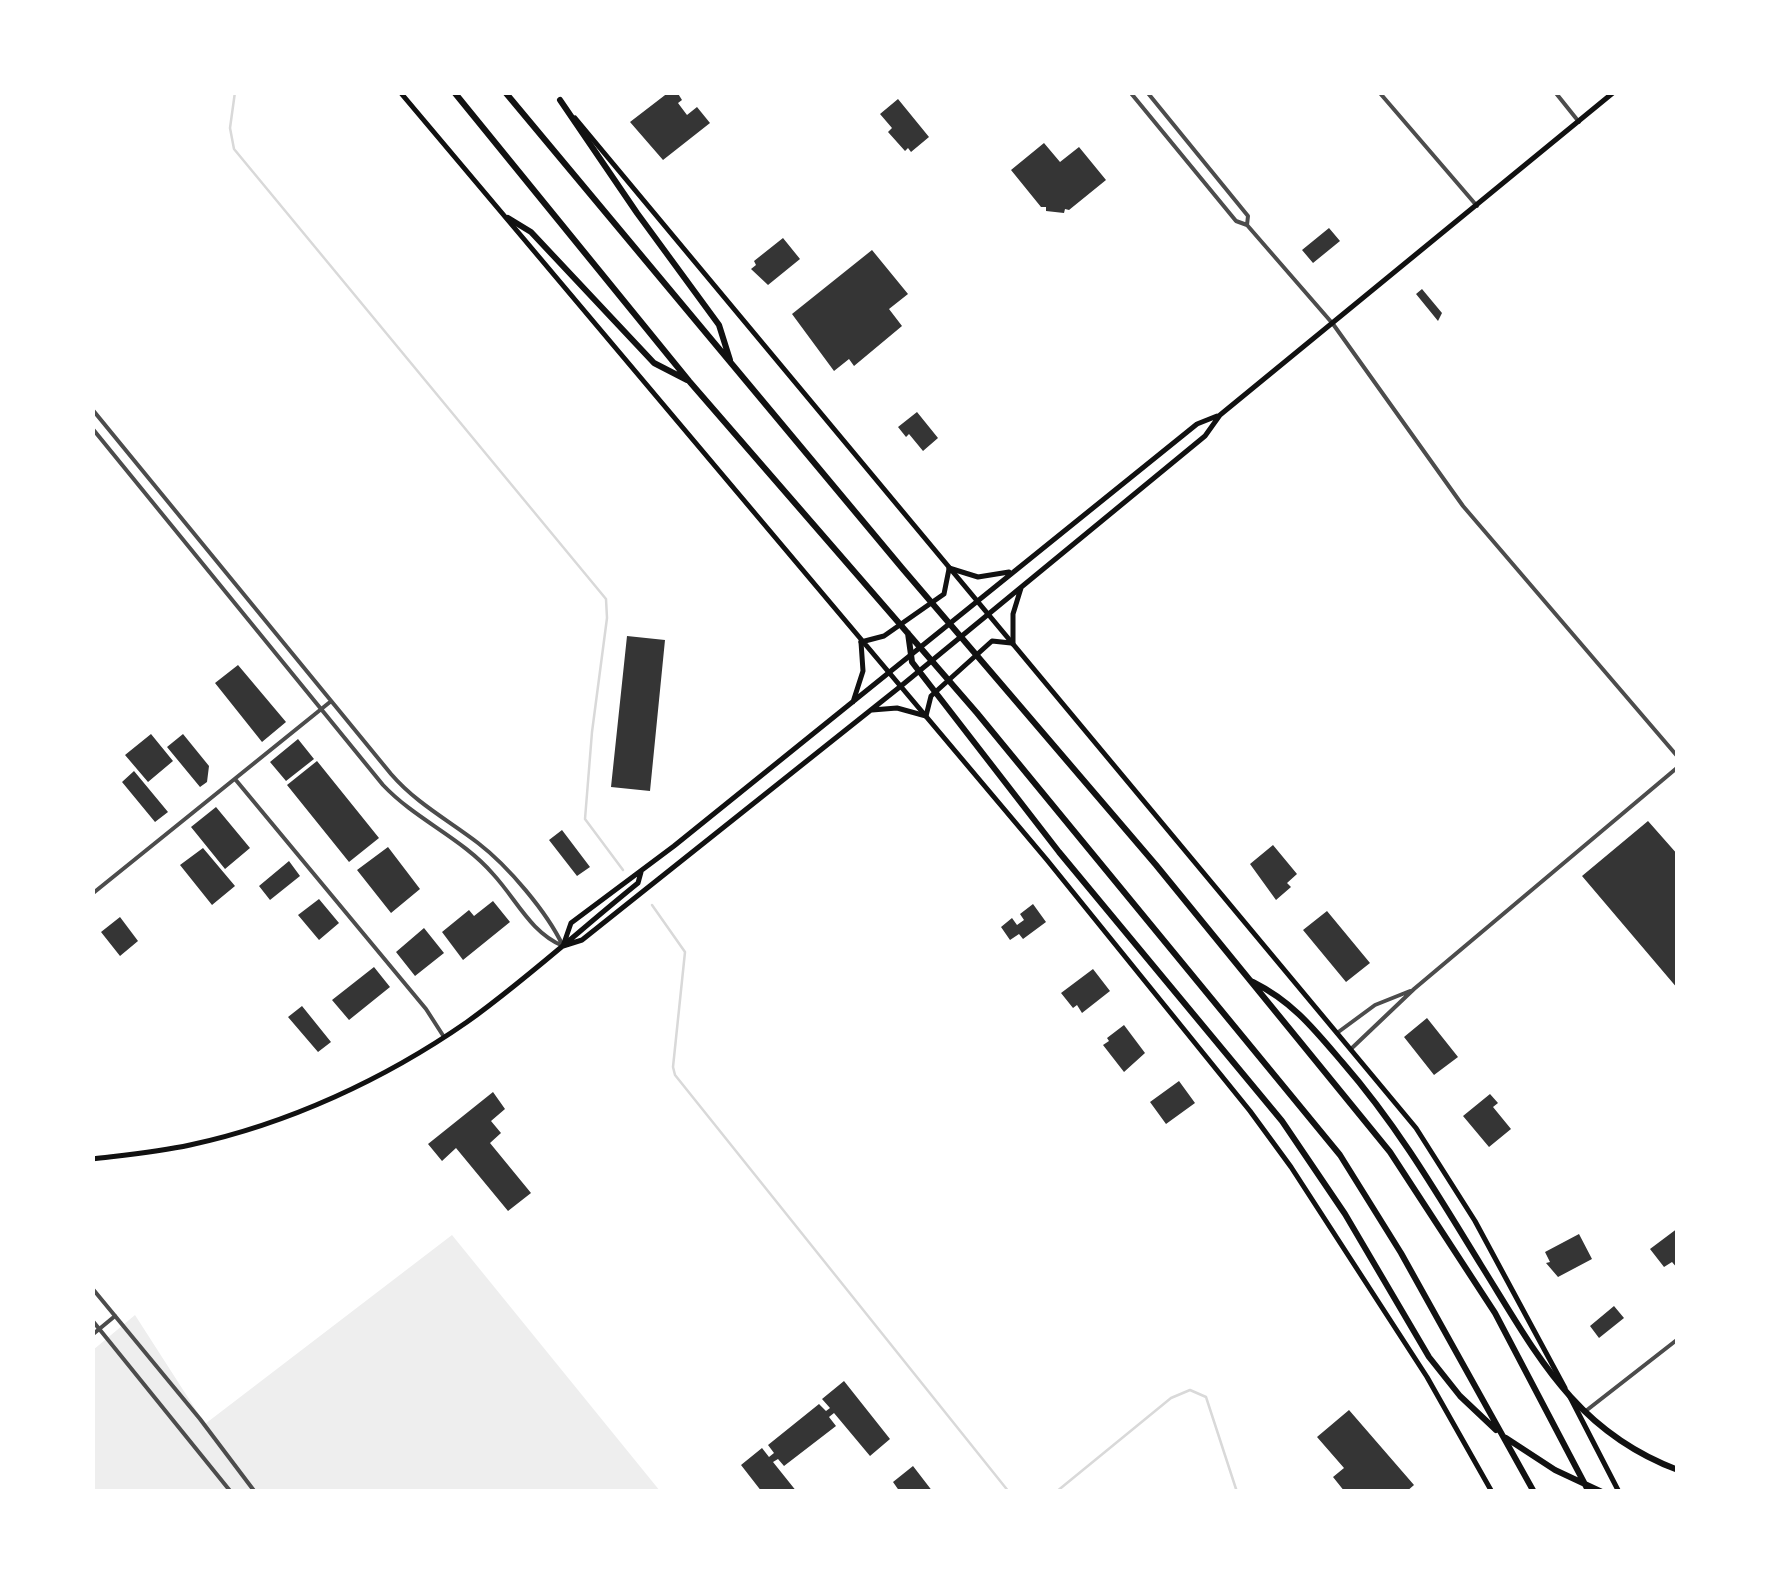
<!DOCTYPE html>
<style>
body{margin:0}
#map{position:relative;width:1770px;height:1584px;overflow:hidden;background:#fff;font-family:"PT Sans",sans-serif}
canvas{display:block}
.frame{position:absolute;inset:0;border:95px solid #fff;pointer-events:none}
</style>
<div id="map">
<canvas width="1770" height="1584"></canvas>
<div class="frame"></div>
</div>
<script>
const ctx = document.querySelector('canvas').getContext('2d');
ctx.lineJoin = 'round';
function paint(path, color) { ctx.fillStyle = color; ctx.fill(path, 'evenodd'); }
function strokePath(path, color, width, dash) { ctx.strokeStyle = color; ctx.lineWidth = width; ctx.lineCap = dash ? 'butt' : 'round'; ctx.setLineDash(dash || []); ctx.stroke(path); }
paint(new Path2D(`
 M452,1235L660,1491L93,1492V1350L135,1315L205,1424Z`), '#eee');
strokePath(new Path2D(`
 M235,92L230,128L234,149L606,599L607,618L592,732L585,819L623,870
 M652,905L685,952L673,1067L675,1075L1009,1492
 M1056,1492L1171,1398L1190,1390L1206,1397L1237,1492`), '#d9d9d9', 2.5);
paint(new Path2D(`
 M669,92H677L682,100L678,103L687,115L697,107L710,123L663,160L630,122Z
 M898,99L929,137L911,152L908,148L905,151L888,132L892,128L880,114Z
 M1044,143L1060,162L1079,147L1106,180L1069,210L1065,209L1064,213L1046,211V207H1041L1011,170Z
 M1329,228L1340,241L1313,263L1302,250Z
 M783,238L800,259L768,285L751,269L756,265L754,261Z
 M872,250L908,294L889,309L902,326L854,366L849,359L834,371L792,314Z
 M1422,289L1442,313L1438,321L1416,294Z
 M917,412L938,438L923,451L909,434L906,437L898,427Z
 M627,636L665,640L650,791L611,787Z
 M238,665L286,722L262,742L215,683Z
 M151,734L173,761L148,782L125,755Z
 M183,734L209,766L207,782L200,787L167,747Z
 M298,739L314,759L286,781L270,762Z
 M317,761L379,838L349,862L287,785Z
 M134,771L168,812L155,822L122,782Z
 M216,807L250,848L225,869L191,827Z
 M1648,821L1678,855V989L1582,876Z
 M562,830L590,867L577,876L549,840Z
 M1273,845L1297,874L1287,883L1291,887L1276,900L1250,864Z
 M388,847L420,889L391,913L357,870Z
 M203,848L235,886L212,905L180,865Z
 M289,861L300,876L270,900L259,886Z
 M319,899L339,923L319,940L298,915Z
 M493,901L510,922L463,960L442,932L469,910L474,916Z
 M1033,904L1046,922L1023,939L1019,934L1010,940L1001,927L1012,918L1017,925L1024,920L1020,914Z
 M1327,911L1370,963L1346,982L1303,930Z
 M120,917L138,941L120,956L101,932Z
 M424,928L444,953L415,976L396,952Z
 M374,967L390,987L349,1020L332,1000Z
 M1093,969L1110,991L1082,1013L1077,1005L1073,1008L1061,993Z
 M302,1006L331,1042L318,1052L288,1017Z
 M1427,1018L1458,1057L1434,1075L1404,1037Z
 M1124,1025L1145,1053L1124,1072L1103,1045L1109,1041L1107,1038Z
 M1179,1081L1195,1103L1166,1124L1150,1102Z
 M493,1092L505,1109L491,1121L501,1133L490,1143L531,1193L508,1211L456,1148L442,1161L428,1144Z
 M1490,1094L1498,1103L1493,1107L1511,1129L1489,1147L1463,1116Z
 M1678,1228V1269L1672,1262L1664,1267L1650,1249Z
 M1579,1234L1592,1259L1558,1277L1546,1263L1550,1262L1545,1252Z
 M1614,1306L1624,1318L1599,1338L1590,1326Z
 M844,1381L890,1439L870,1456L834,1413L829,1417L836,1426L784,1466L778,1459L773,1462L797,1492H762L741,1465L762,1448L769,1457L774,1453L768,1445L819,1404L826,1411L830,1408L822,1399Z
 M1349,1410L1414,1485L1406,1492H1345L1333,1477L1344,1468L1317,1437Z
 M913,1466L933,1492H900L893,1482Z`), '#353535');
strokePath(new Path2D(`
 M1130,92L1236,221L1247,225L1333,324
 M1147,92L1248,216L1247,225
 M1379,92L1477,206
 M1555,92L1579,122
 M92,409L391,774C416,803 448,820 478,843C508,866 547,912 563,946
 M92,428L383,785C416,820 462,838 493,874C517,900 530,932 563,946
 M235,779L426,1009L444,1037
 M92,894L330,702
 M1337,1033L1375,1005L1410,991
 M1352,1048L1414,989L1678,767
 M92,1335L115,1316
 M1587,1410L1678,1339`), '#4c4c4c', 4);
strokePath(new Path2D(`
 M1333,324L1463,506L1678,757
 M92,1288L200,1419L255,1492
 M92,1320L231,1492`), '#4c4c4c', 4);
strokePath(new Path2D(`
 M400,92L1047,860L1250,1111L1291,1167L1427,1377L1492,1492
 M575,118L1416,1128L1475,1221L1565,1388
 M861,642L884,636L944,594L949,569
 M926,716L931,696L992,641L1011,643
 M1570,1397L1619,1492`), '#111', 5);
strokePath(new Path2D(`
 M949,568L978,577L1009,572
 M1013,644V614L1021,588
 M853,702L863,671L861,642
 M872,710L897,708L926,716
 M563,946L582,940L901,686L1205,436L1220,415L1614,92
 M563,946L571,923L674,846L1197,424L1217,416
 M92,1159C125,1155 158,1152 190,1145C288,1124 385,1079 467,1022C527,979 581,929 638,883L641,872`), '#111', 5);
strokePath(new Path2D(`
 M454,92L689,381L977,713L1340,1155L1401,1253L1534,1492
 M505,92L902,568L1156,865L1390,1152L1495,1313L1589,1492
 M560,100L637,213L719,325L730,360
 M508,218L531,232L654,363L687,380
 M908,633L912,662L1059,852L1282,1121L1345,1214L1429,1357L1460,1396L1496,1430
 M1253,982C1293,1002 1314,1029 1343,1063C1397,1125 1438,1195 1481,1265C1536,1353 1574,1431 1678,1470
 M1506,1438L1555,1470L1602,1492`), '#111', 6);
</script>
